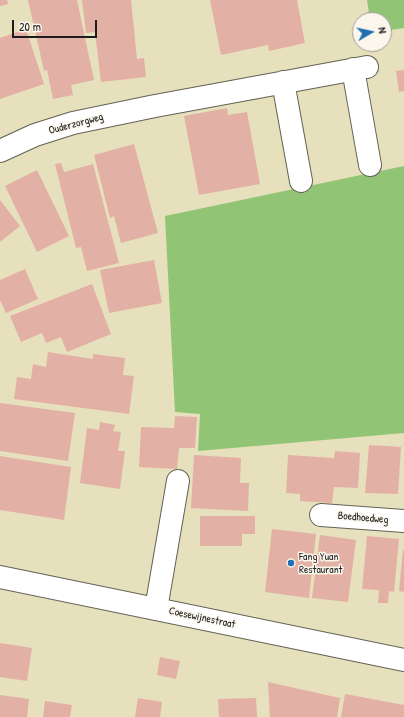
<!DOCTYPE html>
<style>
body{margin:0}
#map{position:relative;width:404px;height:717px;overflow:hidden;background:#e7e0bc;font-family:"Patrick Hand",sans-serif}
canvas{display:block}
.north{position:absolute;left:352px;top:12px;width:40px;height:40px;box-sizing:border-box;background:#fbf7ec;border:1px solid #a29f99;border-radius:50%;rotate:81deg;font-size:11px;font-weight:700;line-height:16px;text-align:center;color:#1c1c1c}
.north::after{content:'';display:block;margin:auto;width:14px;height:18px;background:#1f6fb2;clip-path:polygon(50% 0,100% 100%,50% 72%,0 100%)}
.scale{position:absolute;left:12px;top:20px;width:85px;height:18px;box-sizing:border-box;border:2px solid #1c1c1c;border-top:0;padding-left:5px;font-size:12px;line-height:14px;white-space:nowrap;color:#1c1c1c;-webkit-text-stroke:3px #fbf7ec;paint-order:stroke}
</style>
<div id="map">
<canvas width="404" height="717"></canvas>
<div class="north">N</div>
<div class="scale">20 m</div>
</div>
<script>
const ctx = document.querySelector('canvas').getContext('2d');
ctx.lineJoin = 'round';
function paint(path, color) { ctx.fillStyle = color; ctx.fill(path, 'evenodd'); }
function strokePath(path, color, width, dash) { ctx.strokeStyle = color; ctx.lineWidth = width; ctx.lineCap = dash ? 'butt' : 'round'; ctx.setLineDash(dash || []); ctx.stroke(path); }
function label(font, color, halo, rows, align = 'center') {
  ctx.font = font + ' "Patrick Hand",sans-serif'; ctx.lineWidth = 3; ctx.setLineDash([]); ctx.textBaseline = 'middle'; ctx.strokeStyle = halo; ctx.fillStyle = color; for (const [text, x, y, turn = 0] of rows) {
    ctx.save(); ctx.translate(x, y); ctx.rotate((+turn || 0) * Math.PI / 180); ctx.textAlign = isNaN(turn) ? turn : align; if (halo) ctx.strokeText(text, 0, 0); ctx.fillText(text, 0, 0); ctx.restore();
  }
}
paint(new Path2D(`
 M367,0H404V28L384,31V20H370Z
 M404,166V433L198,451L200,414L175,412L165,216Z`), '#91c474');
paint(new Path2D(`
 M0,0H7L8,4L0,6Z
 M28,0H77L94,80L71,85L73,95L53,99L47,70L44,71Z
 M82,0H131L137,59L144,58L146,77L101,82L95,32L86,33Z
 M210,0H297L305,43L269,51L268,45L221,55Z
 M26,29L44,84L0,99V38Z
 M404,70V91L399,92L396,71Z
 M227,108L228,115L247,112L260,184L199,195L184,116Z
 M134,144L158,233L121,243L114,216L110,218L94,155Z
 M61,163L64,172L93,164L119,263L87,271L81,247L76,248L55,164Z
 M37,170L69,236L37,252L5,186Z
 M0,200L20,226L0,242Z
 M154,260L162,303L109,313L100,270Z
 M25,269L38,299L6,313L0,300V280Z
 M92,284L111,334L67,352L61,337L46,343L42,333L21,342L10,316Z
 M48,352L93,359V354L125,358L123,375L134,376L129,414L14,399L17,377L31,379L33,364L46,367Z
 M0,403L75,413L68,461L0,451Z
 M175,416L197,417L195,448H179L177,469L139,467L141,427L174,428Z
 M100,422L115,425L113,431L121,432L118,451H125L120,489L80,483L87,428L99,430Z
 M369,445L401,447L398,494L365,493Z
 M335,451L360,453L358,488L334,487L332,503L300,501V494L286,493L288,455L334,458Z
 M194,455L241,458L240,483H249L248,511L191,508Z
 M0,456L71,467L64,520L0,510Z
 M200,516H255V534H242V546H200Z
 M272,529L316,534L309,598L265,592Z
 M320,535L356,540L348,602L312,598Z
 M367,536L399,539L394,592L389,591L388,603H378L379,590L362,589Z
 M403,550H404V592L399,591Z
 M0,643L32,648L27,681L0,677Z
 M160,657L180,661L176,679L157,675Z
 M268,682L340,698L337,717H270Z
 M345,694L404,705V717H341Z
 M0,695L29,699L27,717H0Z
 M138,698L162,702L160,717H135Z
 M256,698L257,717H219L218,699Z
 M45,701L72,705L70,717H43Z`), '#e3b0a5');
const minor = new Path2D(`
 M353,69L370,165
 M283,82L301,181
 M0,151L35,135L73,123L155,106L367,67
 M321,515L404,521
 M0,577L404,660
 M156,609L178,481`);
strokePath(minor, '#636154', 24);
strokePath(minor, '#fff', 22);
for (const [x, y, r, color] of [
 [291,563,4,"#1f6fb2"]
]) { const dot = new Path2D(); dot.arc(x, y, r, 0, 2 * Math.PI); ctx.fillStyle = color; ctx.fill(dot); strokePath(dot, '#fbf7ec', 1.5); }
label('11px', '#1c1c1c', '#fbf7ec', [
 ["Ouderzorgweg",76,124,-15],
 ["Boedhoedweg",363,518,5],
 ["Coesewijnestraat",202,618,12]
]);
label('11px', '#1c1c1c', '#fbf7ec', [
 ["Fang Yuan",299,557],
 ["Restaurant",299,570]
], 'left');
</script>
